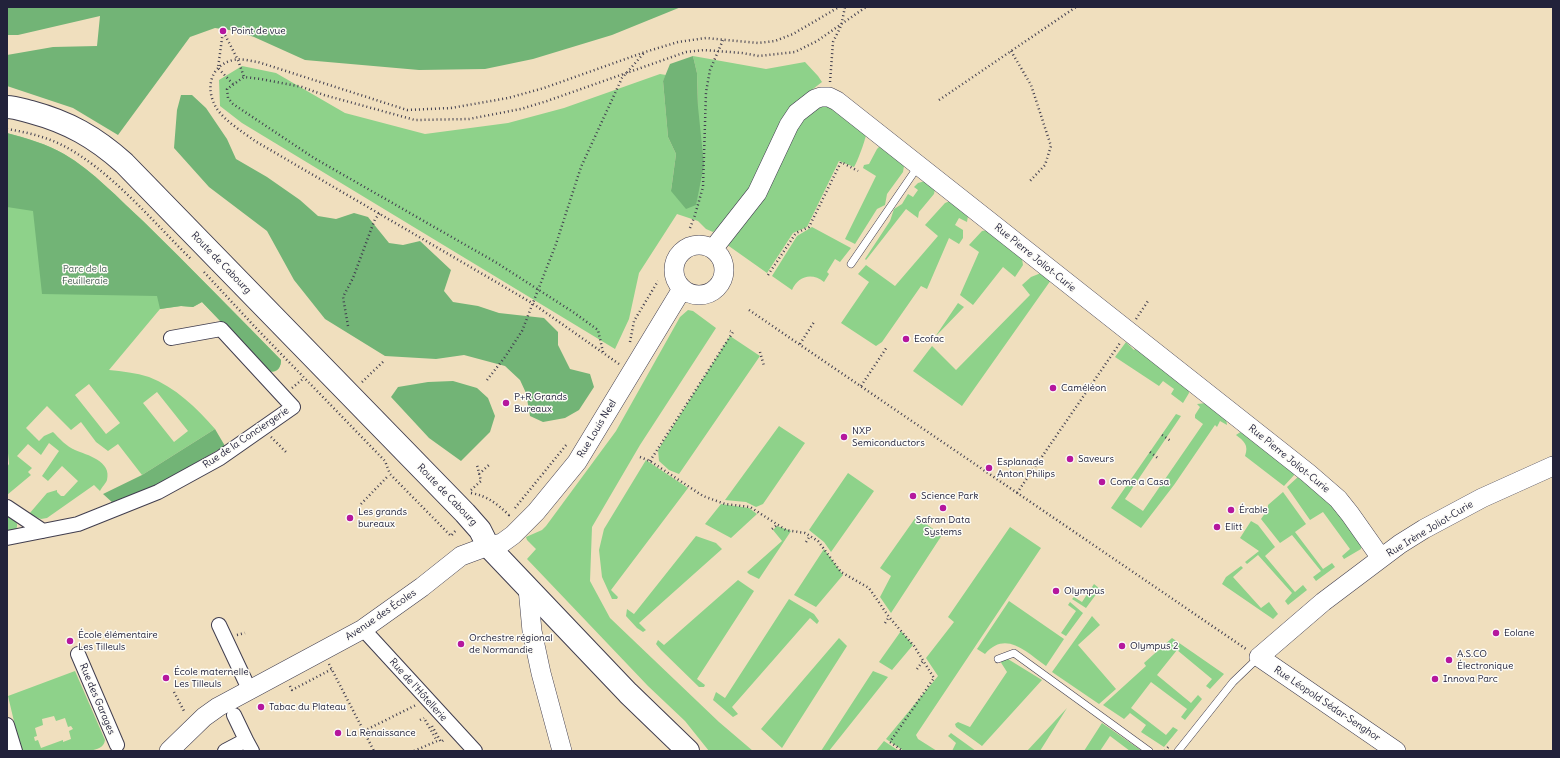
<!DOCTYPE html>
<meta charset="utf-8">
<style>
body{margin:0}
#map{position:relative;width:1560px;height:758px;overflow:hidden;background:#f0dfbe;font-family:Delius,sans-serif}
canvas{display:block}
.frame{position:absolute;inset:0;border:8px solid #22223b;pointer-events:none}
</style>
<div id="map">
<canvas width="1560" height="758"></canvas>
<div class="frame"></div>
</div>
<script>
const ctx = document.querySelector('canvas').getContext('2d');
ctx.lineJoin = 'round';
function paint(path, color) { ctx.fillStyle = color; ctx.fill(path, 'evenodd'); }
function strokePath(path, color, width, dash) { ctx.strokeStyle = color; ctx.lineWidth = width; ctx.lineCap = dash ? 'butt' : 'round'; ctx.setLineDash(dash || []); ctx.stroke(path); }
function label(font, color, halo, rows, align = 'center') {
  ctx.font = font + ' Delius,sans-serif'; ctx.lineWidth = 3; ctx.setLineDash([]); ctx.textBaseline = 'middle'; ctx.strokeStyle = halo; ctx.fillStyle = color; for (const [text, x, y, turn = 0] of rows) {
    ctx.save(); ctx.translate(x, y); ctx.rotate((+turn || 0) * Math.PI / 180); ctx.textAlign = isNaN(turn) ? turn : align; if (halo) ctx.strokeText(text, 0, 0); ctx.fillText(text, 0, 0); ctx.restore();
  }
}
paint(new Path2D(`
 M693,56L766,69L805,62L818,76L822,82L804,96L748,192L728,219L713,232L706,229L698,221L677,214L639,273L629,319L615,349L242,123L220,106L219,80L242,66L276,73L345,113L425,134L508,123L564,108L660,74L666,75L663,81L668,137L676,154L671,191L698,107L697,73Z
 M827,104L866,135C865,141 857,163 854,167L839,161L807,227L793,233L767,273L726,244L793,130L810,110Z
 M7,133C26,138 47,144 64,154C93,171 119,199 143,221C190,267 235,313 281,360C281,368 277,374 268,371L202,302L193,307L181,306L160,309L109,370C122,371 136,373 149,377C175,387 197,408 215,429L142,475L118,444L108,451L96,442L81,422L71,430L47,406L26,428L39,441L44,436L53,432C59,438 67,447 75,450C87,455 112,461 107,480C106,483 102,487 100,491L94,485L47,518L41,519L29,514L47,493L57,490V492L61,496H64L78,481L62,466L48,481L42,476L59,451L49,443L41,455L28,444L17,456L32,468L28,472L31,475L7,495V467L9,464L7,442ZM89,384L120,423L106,434L75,395ZM157,392L188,431L174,442L143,403Z
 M880,146L902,161L904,166L903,172L887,194L885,205L877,209L855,244L845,239L876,176L863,168L864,165L869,164L877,149Z
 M925,181L935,189L934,194L919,212L918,218L906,209L866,260L865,259L890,221L894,209L902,204L908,194L913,197L918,190L914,187L918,183Z
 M950,201L968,216L967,222L959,218L955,225L963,230V238L959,244L949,238L927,289L921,286L882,342L876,346L841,323L869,282L858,274L866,265L895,286L938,236L925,225L945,203Z
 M812,227L851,248L840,262L835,259L827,272L829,274L824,282C812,272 798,276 792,290L772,276L797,236Z
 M988,230L1022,259L1023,265L1015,277L1003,267L973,305L960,295L979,252L969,245L982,231Z
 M1041,273L1051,280L962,406L913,371L932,346L956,370L1030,295L1022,285L1031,277Z
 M958,303L964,307L935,337Z
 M688,310L693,311L716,328L640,445L592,527L590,581L610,618L719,722L753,751H709L685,721L648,686L527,559L536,549L527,540L526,537L542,530L546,526L616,431L680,317Z
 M730,336L760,356L679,474L669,470L659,461L658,450Z
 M1126,342L1134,350L1138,346L1188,387L1189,393L1183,403L1171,394L1174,389L1163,381L1159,386L1115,357Z
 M1206,403L1226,418L1227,425L1220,421L1217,427L1215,425L1174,485L1141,528L1111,508L1176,414L1181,416L1125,499L1143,511L1203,424L1195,418V415L1200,407L1197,404Z
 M779,426L805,443L763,504L756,507L746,502L725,500Z
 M1242,431L1296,473L1284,486L1245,456C1249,445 1244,441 1236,435Z
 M646,460L688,488L611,590L618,597L617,599H612L602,577L599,550L604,529Z
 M848,473L874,491L831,552L824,542L809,530Z
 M1299,476L1327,497L1361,542V549L1344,559L1342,556L1350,549L1323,512L1310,520L1287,487Z
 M1283,492L1306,524L1295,532L1323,569L1332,563L1335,567L1316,581L1313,577L1321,571L1292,535L1280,543L1261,519L1268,509V505Z
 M721,504L749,508L757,514L731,538L705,524Z
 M7,514C13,519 20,521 16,530L7,533Z
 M916,517L942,535L891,613L880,597L891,576L880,568Z
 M1251,521L1258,525L1275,547L1265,556L1295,592L1303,585L1307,590L1288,605L1285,601L1292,593L1258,555L1247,564L1245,562L1259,551L1240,538Z
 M777,526L791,531L759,579L749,574L747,572L782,541L773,530Z
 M1010,527L1041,548L916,735L918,739L937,751H904L886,739L938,676L926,658L954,622L948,617Z
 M696,536L716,543L722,549L639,623L646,630L643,632L637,628L626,616L627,609L634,614Z
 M824,549L843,575L816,607L794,595Z
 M1241,566L1243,568L1233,577L1261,608L1269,602L1278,614L1273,619L1222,584L1226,577Z
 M738,580L754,591L697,679L705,685L704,687H699L661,650L656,644L658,640L664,645Z
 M1094,584L1100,589L1086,608L1072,599L1074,597L1082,602Z
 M789,599L814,614L819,621L817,624L810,618L732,707L738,714L733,717L713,700L716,692L725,698Z
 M1009,601L1064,639L1046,666C1026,652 1006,630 985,654L977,649Z
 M1070,602L1083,613L1066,636L1061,633L1076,611L1068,605Z
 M1092,616L1100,625L1078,645L1116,689L1099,704L1052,672Z
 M901,631L913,645L892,670L879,662Z
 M839,638L847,646L782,748L761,729Z
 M1172,638L1224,674L1210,689L1206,686L1212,679L1177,650L1157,675L1191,703L1198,695L1202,699L1185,720L1181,717L1187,709L1151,682L1131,708L1166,735L1173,727L1178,730L1164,747L1141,732L1146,725L1130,713L1124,719L1103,705L1146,666L1144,663Z
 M1003,656L1042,680L982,746L956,727L955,724L958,722L970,727L1007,672L1000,661Z
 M75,671L105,740C104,748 97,749 90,751H21L8,696ZM54,716L56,721L65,718L68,727L71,726L73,729L69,731L71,739L63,742V740L41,748L38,740L35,741L34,737L37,736L35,728L43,725L42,719Z
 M873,671L888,677L829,751H821Z
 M1067,708L1040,751H1027Z
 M1102,723L1142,751H1130L1110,736L1100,751H1084Z
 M951,733L976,751H952L956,743L948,736Z
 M884,741L899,751H876Z`), '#8ed28a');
paint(new Path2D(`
 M7,7H681L612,35L533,59L485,69L419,70L305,60L254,37L236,31L215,28L190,37L118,135L73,108L7,86V55L53,47L97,46L100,16L18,35H7Z
 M693,56L697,73L698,107L704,165L696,205L686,209L671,191L676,154L668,137L663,81L670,64Z
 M181,95H192L206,108L227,139L236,159L267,177L300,200L318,216L336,219L354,213L368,217L389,243L403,245L420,241L451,270L444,291L453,302L478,306L499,313L544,318L558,332V345L570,369L590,374L594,387L579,410L565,418L543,422L530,416L526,393L520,380L505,366L464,355L436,359L385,356L325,319L294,280L267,231L209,187L174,148L177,110Z
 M7,133C26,138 47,144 64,154C93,171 119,199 143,221C190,267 235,313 281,360C281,368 277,373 268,371L202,302L193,307L181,306L160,309L157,296L42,294L33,211L7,207Z
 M453,381L477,388L488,398L495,416L490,432L461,461L429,438L391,397L398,387L428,382Z
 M215,429L225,446L159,484L113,503L103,494L142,475Z`), '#72b476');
const lane = new Path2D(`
 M851,264L919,165
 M998,659L1014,653L1149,751
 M1178,751L1233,682L1259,657`);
const street = new Path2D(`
 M7,507L43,531
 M7,538L78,524L158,492L220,458L293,407L221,329L171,338
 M219,625L249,689
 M363,629L475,751
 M78,654L117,745
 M234,715L246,740
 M7,725L15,751
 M225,751L246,740L252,751`);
const secondary = new Path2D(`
 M674 270a25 25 0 1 1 50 0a25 25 0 1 1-50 0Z
 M713,249L757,193L789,125L797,113L815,99L821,97H829L837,101L1308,473L1338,499L1350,514L1381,558
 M528,588L532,631L541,673L562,751
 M169,751L204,717L218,707L363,629L422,587L461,556L488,546L502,543L513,535L536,512L577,462L682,289
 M1396,751L1259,657L1323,602L1400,544L1424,529L1482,498L1553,466`);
const primary = new Path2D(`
 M7,107C15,107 23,110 31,112C68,122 95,137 124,163L465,513L480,530L488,546L628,693L688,751`);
strokePath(lane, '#413e4f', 8);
strokePath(street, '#413e4f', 16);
strokePath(secondary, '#413e4f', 20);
strokePath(primary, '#413e4f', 24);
strokePath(new Path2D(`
 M1011,51L1031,85L1051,146L1045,165L1030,181
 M830,82L833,42L841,26L845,7
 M233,84L218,68L223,31L238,60L244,77
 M939,100L1076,7
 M7,129C25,132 43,136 60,144C109,168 153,222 192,260
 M690,228L695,215L703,187L706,92L710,70L723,40
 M204,272L255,327L385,461L390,474L451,536L457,529
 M768,275L796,233L809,227L841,162L858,171
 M749,310L1246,649
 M1136,319L1148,301
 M348,326L343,297L353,278L375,219L380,213
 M630,342L634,321L658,281
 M800,344L814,322
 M603,352L598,330L573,312L497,263L314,158L233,104L228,98L227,89L244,77L261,79L302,87L324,95L415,120L469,119L521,109L547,101L686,52L704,50L742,53L759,56L795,52L817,41L866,7
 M760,352L764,366
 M619,364L532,303L255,141C243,132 226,122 217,109C205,90 209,66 233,60C241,58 250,61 258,62L407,110L451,108L508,98L544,88L645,52L678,42L706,38L758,43L775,41L793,34L839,7
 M487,380L505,357L522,331L556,244L581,167L622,78L644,53
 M362,382L385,360
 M861,386L887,347
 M292,388L304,378
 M1162,435L1171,441
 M271,437L286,452
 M1150,452L1159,459
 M640,457L650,461L703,496L725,504L750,507L786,530L805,533L818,541L841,572L869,588L889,617L914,646L934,678L890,742L903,751
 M650,461L733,332L730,331
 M479,474L489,465
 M471,490L481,481L477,465
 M471,493C488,496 497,504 509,515L510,514
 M1017,493L1120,343
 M361,504L388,476
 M515,508L567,444
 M772,529L777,525
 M806,542L810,536
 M885,623L889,617
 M237,635L245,633
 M329,664L374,751
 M917,669L923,661
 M290,686L292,690L332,669
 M174,692L184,711
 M420,720L424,718
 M432,726L441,742L445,739
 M364,731L416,705
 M414,751L437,741L424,718
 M1165,751L1169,746`), '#413e4f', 2.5, [1, 3]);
strokePath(lane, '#fff', 7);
strokePath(street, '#fff', 14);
strokePath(secondary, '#fff', 19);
strokePath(primary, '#fff', 22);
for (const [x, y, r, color] of [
 [223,31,4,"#b5179e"],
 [906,339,4,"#b5179e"],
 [1053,388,4,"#b5179e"],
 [506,403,4,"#b5179e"],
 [844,437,4,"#b5179e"],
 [1070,459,4,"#b5179e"],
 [989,468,4,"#b5179e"],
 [1102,482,4,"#b5179e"],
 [913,496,4,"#b5179e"],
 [943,508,4,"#b5179e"],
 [1231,510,4,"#b5179e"],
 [350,518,4,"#b5179e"],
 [1217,527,4,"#b5179e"],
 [1056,591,4,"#b5179e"],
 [1496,633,4,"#b5179e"],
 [70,641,4,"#b5179e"],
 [461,644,4,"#b5179e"],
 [1122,646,4,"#b5179e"],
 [1449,660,4,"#b5179e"],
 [166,678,4,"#b5179e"],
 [1435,679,4,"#b5179e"],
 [261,707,4,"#b5179e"],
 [338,733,4,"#b5179e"]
]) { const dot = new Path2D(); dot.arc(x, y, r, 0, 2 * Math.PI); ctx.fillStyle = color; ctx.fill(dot); strokePath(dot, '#fdfcf7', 1.5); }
label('10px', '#22223b', '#fdfcf7', [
 ["Point de vue",231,31],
 ["Ecofac",914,339],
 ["Caméléon",1061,388],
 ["P+R Grands",514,397],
 ["Bureaux",514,409],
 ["NXP",852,431],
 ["Semiconductors",852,443],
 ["Saveurs",1078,459],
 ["Esplanade",997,462],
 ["Anton Philips",997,474],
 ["Come a Casa",1110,482],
 ["Science Park",921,496],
 ["Érable",1239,510],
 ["Les grands",358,512],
 ["bureaux",358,524],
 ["Safran Data",943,520,"center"],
 ["Systems",943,532,"center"],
 ["Elitt",1225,527],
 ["Olympus",1064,591],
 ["Eolane",1504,633],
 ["École élémentaire",78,635],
 ["Les Tilleuls",78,647],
 ["Orchestre régional",469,638],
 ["de Normandie",469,650],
 ["Olympus 2",1130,646],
 ["A.S.CO",1457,654],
 ["Électronique",1457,666],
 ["École maternelle",174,672],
 ["Les Tilleuls",174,684],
 ["Innova Parc",1443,679],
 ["Tabac du Plateau",269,707],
 ["La Renaissance",346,733]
], 'left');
label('10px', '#22223b', '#fdfcf7', [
 ["Rue Pierre Joliot-Curie",1035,258,39],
 ["Route de Cabourg",221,263,46],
 ["Rue Louis Neel",597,429,-59],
 ["Rue de la Conciergerie",246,438,-34],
 ["Rue Pierre Joliot-Curie",1289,459,39],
 ["Route de Cabourg",447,495,46],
 ["Rue Irène Joliot-Curie",1430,529,-31],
 ["Avenue des Écoles",381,615,-34],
 ["Rue de l'Hôtellerie",418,690,48],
 ["Rue des Garages",97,699,67],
 ["Rue Léopold Sédar-Senghor",1327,704,34]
]);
label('10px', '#486057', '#fdfcf7', [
 ["Parc de la",85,269],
 ["Feuilleraie",85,281]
]);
</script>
